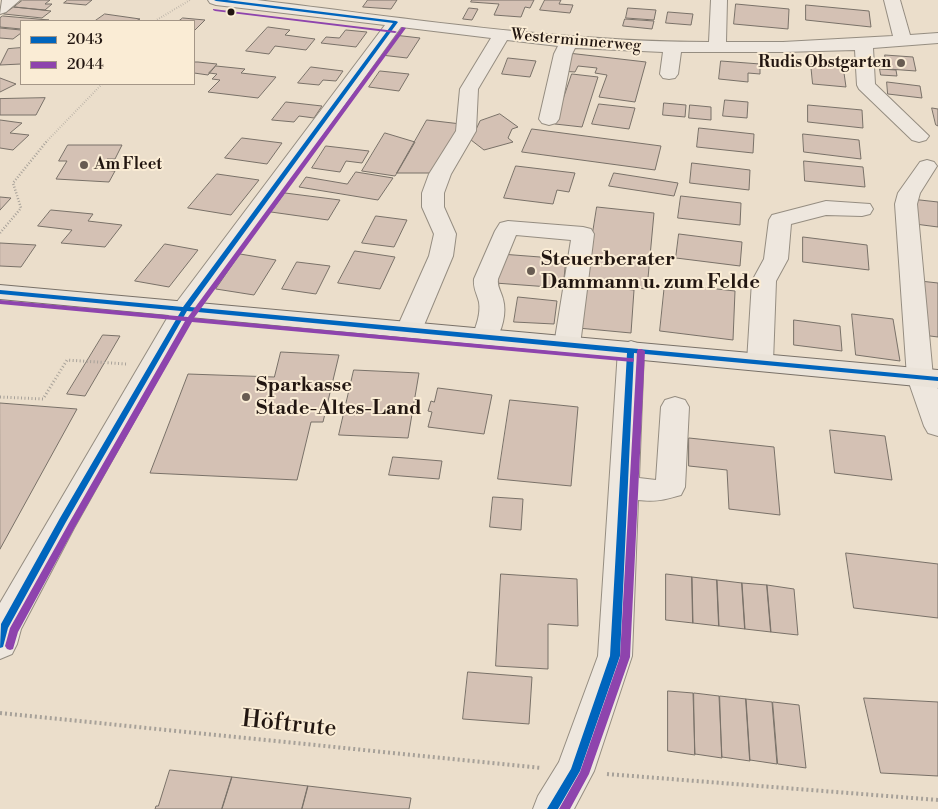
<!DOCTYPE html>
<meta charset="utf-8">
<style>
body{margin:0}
#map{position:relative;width:938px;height:809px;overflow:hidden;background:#ebdecb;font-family:"Libre Bodoni",serif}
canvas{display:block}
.legend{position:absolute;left:20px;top:20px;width:175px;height:65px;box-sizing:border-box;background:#faecd5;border:1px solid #a49687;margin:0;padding:6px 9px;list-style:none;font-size:15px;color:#221611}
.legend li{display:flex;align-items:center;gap:10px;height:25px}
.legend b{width:25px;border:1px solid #a49687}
</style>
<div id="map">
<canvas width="938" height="809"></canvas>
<ul class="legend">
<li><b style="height:6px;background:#0065bd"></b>2043</li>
<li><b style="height:6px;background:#8e44ad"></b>2044</li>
</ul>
</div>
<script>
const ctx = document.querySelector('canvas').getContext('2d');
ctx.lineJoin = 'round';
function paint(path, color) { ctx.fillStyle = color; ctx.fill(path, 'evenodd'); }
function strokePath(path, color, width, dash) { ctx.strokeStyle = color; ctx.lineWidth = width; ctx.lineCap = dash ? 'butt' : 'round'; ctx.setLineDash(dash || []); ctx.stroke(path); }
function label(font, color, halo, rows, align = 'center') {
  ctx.font = font + ' "Libre Bodoni",serif'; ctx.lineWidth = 4; ctx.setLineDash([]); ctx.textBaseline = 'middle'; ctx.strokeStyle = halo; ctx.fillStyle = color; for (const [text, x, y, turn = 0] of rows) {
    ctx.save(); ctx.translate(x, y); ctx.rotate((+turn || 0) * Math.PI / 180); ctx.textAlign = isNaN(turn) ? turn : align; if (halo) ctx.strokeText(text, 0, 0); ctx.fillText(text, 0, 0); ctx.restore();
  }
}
const building = new Path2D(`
 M23,0H50L45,4H52L45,10L14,7Z
 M68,0H92L86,5L64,3Z
 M368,0H397L391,9L363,7Z
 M472,0H534L530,8L525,7L521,17L494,15L499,4L471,2Z
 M545,0H561L559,4L573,5L570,13L540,10Z
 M736,4L789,9L788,29L734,24Z
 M806,5L869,11L871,27L806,20Z
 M14,7L51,11L42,18L4,14Z
 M469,8L478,9L472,20L463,19Z
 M628,8L656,10L654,20L626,18Z
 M668,12L693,14L691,25L666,23Z
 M105,14L140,19L136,21H95Z
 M3,16L49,20L21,21V29L0,27V18Z
 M183,18L205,20L194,31V21H179Z
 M625,19L654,21L652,29L623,26Z
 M268,27L290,30L285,35L315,39L306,50L275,46L269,54L246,51Z
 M0,28L21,30V33L13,39L0,38Z
 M346,30L367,32L356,47L321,43L326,37L339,38Z
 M394,35L420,38L407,58L381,55Z
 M21,48V64L0,65L8,49Z
 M568,53L646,62L635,102L599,97L607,75L595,73L597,68L578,66L575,72L561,71Z
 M885,55L913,57L916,71L888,69Z
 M508,58L536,61L530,77L502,74Z
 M721,61L760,64V74L748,73V82L719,79Z
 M194,62H198L217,64L208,75L194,73Z
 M811,64L843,66L846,87L813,84Z
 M216,66L245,69L241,73L276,77L258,98L208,92L220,80L212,79L217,74L209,73Z
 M311,67L343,71L336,81L323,80L319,85L298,83Z
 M880,69L896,70L897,76L881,75Z
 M380,71L409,74L399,91L369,87Z
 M572,74L598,77L582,127L555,124Z
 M0,78L16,84L0,92Z
 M887,82L920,86L922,98L888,94Z
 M45,98L36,115H0V99Z
 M725,100L748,102L747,118L723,116Z
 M286,102L322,106L314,118L299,116L294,122L272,120Z
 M664,103L686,105L685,117L663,115Z
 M599,104L635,108L629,129L592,124Z
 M690,105L711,107V120L689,118Z
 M808,105L862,110L863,128L808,122Z
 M932,108L938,109V126L936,125Z
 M500,114L518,127L512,129L508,138L513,142L484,150L471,140L480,121Z
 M0,120L22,123L10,133L29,135L13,150L0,148Z
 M427,120L461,124L435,173H397Z
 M699,128L754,134L753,153L697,147Z
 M532,129L661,146L655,170L522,152Z
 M385,133L415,142L397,173L395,176L362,171Z
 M803,134L859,140L861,159L804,152Z
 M242,138L282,143L267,164L225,158Z
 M68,145H122L115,159H107L101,170L115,171L109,182L56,179L67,161H59Z
 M326,146L369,151L362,163L346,161L340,172L312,168Z
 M804,161L863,167L865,187L805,181Z
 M692,163L750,170L749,190L690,183Z
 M516,166L575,173L569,192L557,190L553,204L504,198Z
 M356,172L393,178L378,200L299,187L306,177L347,184Z
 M614,173L678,183L674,196L609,186Z
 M217,174L259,180L231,215L188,208Z
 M285,193L340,200L328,220L271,212Z
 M681,196L741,203L740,225L678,218Z
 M0,197L11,198L0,210Z
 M911,199L938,202V227L915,224Z
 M597,207L654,213L647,289L585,283Z
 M51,210L93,214L88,221L122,225L105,247L61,243L72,230L38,226Z
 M376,216L407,220L394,247L362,243Z
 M679,234L742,242L740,266L676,258Z
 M803,237L867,245L869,270L803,262Z
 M0,243L36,245L21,267L0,266Z
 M165,244L198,250L169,287L135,281Z
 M355,251L395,257L380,289L338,283Z
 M240,254L276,260L254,295L216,289Z
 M501,254L566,259L563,288L495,283Z
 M297,262L330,266L316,294L282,289Z
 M920,281L938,283V337L930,336Z
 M665,283L735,291L733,340L660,331Z
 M583,285L634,290L631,333L578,328Z
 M518,297L557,301L554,324L514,322Z
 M852,314L893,319L900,361L856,355Z
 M794,320L840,326L842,351L794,345Z
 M103,335L120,336L85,396L67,394Z
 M281,352L339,355L323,422H311L297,480L150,473L188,374L274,377Z
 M354,370L419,373L408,438L339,435Z
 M438,388L492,395L484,434L428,427L432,412L428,411L431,401L434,402Z
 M510,400L578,407L571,486L498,479Z
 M0,403L77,409L0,549Z
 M830,430L885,436L892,480L835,473Z
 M689,438L774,447L780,515L729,509L727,470L689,466Z
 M393,457L442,461L439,479L389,475Z
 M493,497L523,499L521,530L490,527Z
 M846,553L938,564V618L854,608Z
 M501,574L577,579L578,626L548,624V669L496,666Z
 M666,574L692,577L693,623L666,620Z
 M692,577L717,580L719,626L693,623Z
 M717,580L742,583L745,629L719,626Z
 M742,583L767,585L771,632L745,629Z
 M767,585L794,589L798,635L771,632Z
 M468,672L532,677L529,724L463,719Z
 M668,691L693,693L695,755L668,751Z
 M694,693L719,696L722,758L695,754Z
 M720,696L746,699L750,761L722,757Z
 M864,698L938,702V776L881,773Z
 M746,699L772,702L777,764L750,760Z
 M773,702L799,705L806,768L778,764Z
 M170,770L232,777L222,809H155L156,806H158Z
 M232,777L308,786L302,809H222Z
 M308,786L411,798L409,809H302Z`);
paint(building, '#d4c1b4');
strokePath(building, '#797168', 1);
const minor = new Path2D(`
 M2,0H20L6,12L0,14Z
 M208,0H257C407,18 557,42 709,42L711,0H727L726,42H783L893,36L884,0H900L910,35L938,33V43L873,48L875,84L929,136L926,140L919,142L912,140L859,89L857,85L855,50L783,52H681L678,74L675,78L669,79L663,78L660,74L663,52L575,48L572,54L559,119L556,123L549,125L542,123L539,119L554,54L558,46L507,40L478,89L476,131L451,174L444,193V207L456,234L453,256L422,330L418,336L409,338L400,336L396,330L429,256L434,234L422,207V193L429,174L456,131L460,89L491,38L401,27L196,311L74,528L21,629L17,644L12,654L0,659V603L176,303L385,25L216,5L210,3Z
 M927,160L934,162L937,166L920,193L917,204L933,377L938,389V436L928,433L924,426L907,377L895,204L898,193L920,162Z
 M826,201L870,204L873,209L870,214L862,216L826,215L791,224L788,259L776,281L773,362L769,368L760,371L751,368L747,362L752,281L764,259L769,220L772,215Z
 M508,221L583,227L591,229L594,234L580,345L576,351L567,353L558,351L554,345L571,240L516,235L498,279C497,287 501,291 503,299C507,313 502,331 494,343L485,345L476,343L472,337C476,326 481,314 479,302C477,294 473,288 474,279L495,231L500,223Z
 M631,341L640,344L644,350L639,478L656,480L661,407L665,400L675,397L685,400L689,407L685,487L681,495C664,500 655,502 638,500L632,656L594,771L574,809H533L538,796L559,762L598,656L618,350L622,344Z`);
const major = new Path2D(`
 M0,285L938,370V388L0,299Z`);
strokePath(minor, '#958d81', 2);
strokePath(major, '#797168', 2);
strokePath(new Path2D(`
 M155,21L190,0
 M46,142L102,84`), '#a7a199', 2, [0.5, 2]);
strokePath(new Path2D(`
 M0,233L21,208L13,183L47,141`), '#a7a199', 2.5, [1, 2]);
strokePath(new Path2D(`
 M0,397L43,399L67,360L126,364`), '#a7a199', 3, [1, 2.5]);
strokePath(new Path2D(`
 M0,713L541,768
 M607,774L938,800`), '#a7a199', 4, [2, 3]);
paint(minor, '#eee7de');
paint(major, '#eae3d9');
paint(new Path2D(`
 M214,0H227L396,21L398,22L190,307L938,377V381L634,353L620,656L580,771L558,809H547L571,769L610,656L627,353L187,311L66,522L8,628L3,647L0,648L1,624L60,518L181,311L0,294V290L183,307L393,23L216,1Z`), '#0065bd');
paint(new Path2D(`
 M213,9L395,31L397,32L395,33L215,11L213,10Z
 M402,27L406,28L194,318L630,358H633L634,360L633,362L192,322L75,527L18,632L13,649L10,650L7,649L5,646L10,628L69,523L185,321L0,304V300L188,317Z
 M638,349H641L645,351L630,657L589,774L570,809H559L580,772L620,657L637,351Z`), '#8e44ad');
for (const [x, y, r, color] of [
 [231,12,4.5,"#221611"],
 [901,63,5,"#685c52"],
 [84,165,5,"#685c52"],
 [531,271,5,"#685c52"],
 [246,397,5,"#685c52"]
]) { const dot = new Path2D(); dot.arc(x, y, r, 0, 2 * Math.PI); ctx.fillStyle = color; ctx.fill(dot); strokePath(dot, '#faecd5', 2); }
label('16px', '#221611', '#faecd5', [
 ["Westerminnerweg",576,41,5]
]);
label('bold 16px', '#221611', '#faecd5', [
 ["Rudis Obstgarten",891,63],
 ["Am Fleet",94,165,"left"]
], 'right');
label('bold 20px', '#221611', '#faecd5', [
 ["Steuerberater",541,260],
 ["Dammann u. zum Felde",541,283],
 ["Sparkasse",256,386],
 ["Stade-Altes-Land",256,409]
], 'left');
label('24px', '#221611', '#faecd5', [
 ["Höftrute",289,725,6]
]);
</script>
